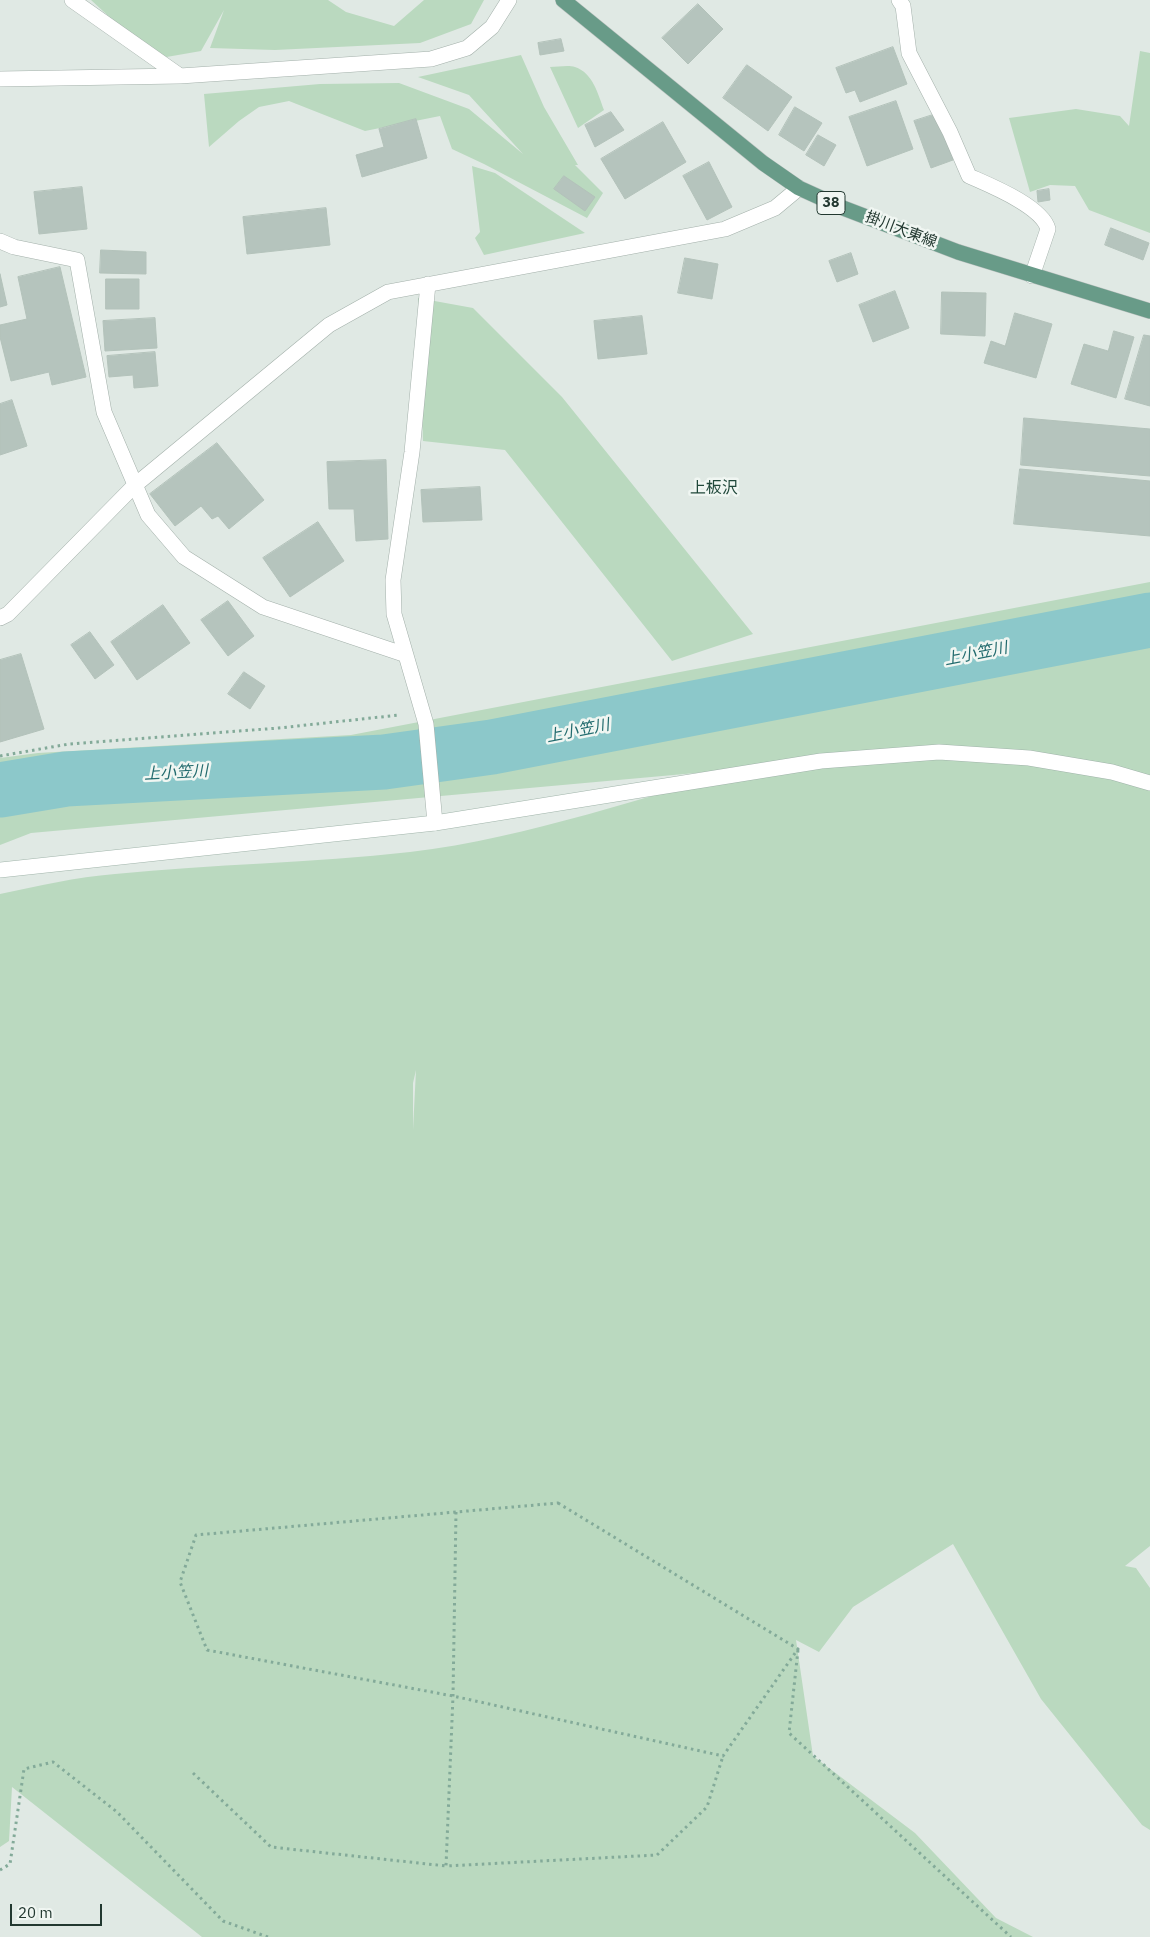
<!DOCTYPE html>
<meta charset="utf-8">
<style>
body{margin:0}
#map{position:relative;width:1150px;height:1937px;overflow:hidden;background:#e0e9e4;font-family:"IBM Plex Sans",sans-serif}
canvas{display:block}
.scale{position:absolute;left:10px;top:1904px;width:92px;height:22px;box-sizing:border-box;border:2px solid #223830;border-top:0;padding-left:6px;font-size:15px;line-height:18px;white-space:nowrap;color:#223830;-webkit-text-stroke:4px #f0f6f2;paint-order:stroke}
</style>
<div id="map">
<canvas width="1150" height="1937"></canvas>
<div class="scale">20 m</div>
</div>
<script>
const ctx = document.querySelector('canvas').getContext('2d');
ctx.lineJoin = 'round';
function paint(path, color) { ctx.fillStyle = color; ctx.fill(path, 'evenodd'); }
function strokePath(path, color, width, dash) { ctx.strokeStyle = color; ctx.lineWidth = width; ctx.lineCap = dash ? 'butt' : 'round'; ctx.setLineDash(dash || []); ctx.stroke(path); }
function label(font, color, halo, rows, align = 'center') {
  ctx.font = font + ' "IBM Plex Sans","Noto Sans JP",sans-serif'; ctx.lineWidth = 5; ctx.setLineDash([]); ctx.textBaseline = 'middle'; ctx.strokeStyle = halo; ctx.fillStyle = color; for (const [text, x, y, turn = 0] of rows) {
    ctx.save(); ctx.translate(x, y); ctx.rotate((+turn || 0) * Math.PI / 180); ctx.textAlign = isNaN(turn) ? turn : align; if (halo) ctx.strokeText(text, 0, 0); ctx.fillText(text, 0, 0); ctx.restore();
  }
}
paint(new Path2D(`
 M91,0H328L346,12L394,26L424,0H484L471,24L420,43L275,50L210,48L224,10L201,51L155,59Z
 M1140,51L1150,53V233L1089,210L1075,186L1050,185L1030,192L1009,118L1076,109L1120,116L1129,126Z
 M521,55L544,107L578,165H575L603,193L587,218L484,164L452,149L440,116L365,131L289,101L259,107L239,121L209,147L204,94L320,84L399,83L469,109L523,154L469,95L418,77Z
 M550,67C558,67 568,65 575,67C593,73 598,94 604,110L578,128Z
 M472,166L495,173L585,233L484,255L475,238L480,232Z
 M418,298L473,308L562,397L753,634L672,661L505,450L423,441Z
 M1150,582V1546L1125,1566L1136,1568L1150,1588V1830L1142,1825L1041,1699L953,1544L853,1607L819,1652L796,1640L813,1756L915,1833L996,1918L1033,1937H202L12,1787L9,1841L0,1847V894C38,886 76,877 115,874C213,864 312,863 410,852C531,838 645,794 762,767L31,833L0,845V758L38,753L351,735ZM416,1070L413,1130V1083Z`), '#bad9bf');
strokePath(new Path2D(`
 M0,790L66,779L384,762L492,747L1150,620`), '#8cc8ca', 55);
const building = new Path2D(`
 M698,4L723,29L688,64L662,38Z
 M561,39L564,51L540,55L538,43Z
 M893,47L907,84L860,102L855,90L846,93L836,68Z
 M747,65L792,97L768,131L723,98Z
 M896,101L913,149L867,166L849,117Z
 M795,107L822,123L804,151L779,135Z
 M611,112L624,130L595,147L585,125Z
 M936,114L953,160L931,168L914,121Z
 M416,119L427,158L362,177L356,155L384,147L379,129Z
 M663,122L686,162L625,199L601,159Z
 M818,135L836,145L824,166L806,155Z
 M709,162L732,207L707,220L683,176Z
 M564,176L595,197L585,211L554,189Z
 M82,187L87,229L39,234L34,192Z
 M1049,189L1050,200L1038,202L1037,191Z
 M326,208L330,245L247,254L243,217Z
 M1111,228L1149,243L1143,260L1105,245Z
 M101,250L146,252V274L100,273Z
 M851,253L858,274L837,282L829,261Z
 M685,258L718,264L712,299L678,293Z
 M60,267L86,377L52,385L49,372L11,381L0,337V325L27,319L18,277Z
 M0,274L7,305L0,307Z
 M106,279H139V309H106Z
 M895,291L909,328L873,342L859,305Z
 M942,292L986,293L985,336L941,334Z
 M1015,313L1052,324L1036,378L984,363L991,341L1005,346Z
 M642,316L647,354L598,359L594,321Z
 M155,318L157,348L105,351L103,321Z
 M1114,331L1134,337L1116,398L1071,384L1084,344L1108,351Z
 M1144,335L1150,336V406L1125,399Z
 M155,352L158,386L134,388L133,375L109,377L107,356Z
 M12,400L27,446L0,455V404Z
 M1024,418L1150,429V476L1021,465Z
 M217,443L264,500L229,529L218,516L212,519L201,506L175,526L150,494Z
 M386,460L388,539L356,541L354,509H329L327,462Z
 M1020,469L1150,481V536L1014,524Z
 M480,487L482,520L423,522L421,490Z
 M318,522L344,561L290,597L263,558Z
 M228,601L254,636L228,656L201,620Z
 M163,605L190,643L137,680L111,642Z
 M90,632L114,665L95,679L71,645Z
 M21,654L44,729L0,742V660Z
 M244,672L265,686L250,709L228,694Z`);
paint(building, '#b5c4bd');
strokePath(building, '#b3c2ba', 1);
const lane = new Path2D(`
 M899,0L903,6L909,53L950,132L969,176C989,185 1042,206 1048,229L1032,276`);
const street = new Path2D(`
 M72,0L180,76
 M0,79L180,76L431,59L467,48L492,27L509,0
 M0,241L14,247L77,260L104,412L148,515L184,557L263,607L406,655
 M428,284L412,452L393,580L394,614L426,724L435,823
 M0,618L8,614L134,486L329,325L388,292L725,229L775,208L799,188`);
const secondary = new Path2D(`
 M0,870L435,823L821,761L939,752L1029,758L1112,772L1150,783`);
const primary = new Path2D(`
 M563,0L763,163L799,188L843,208L958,252L1150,311`);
strokePath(lane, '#a3b0aa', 16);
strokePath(street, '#a3b0aa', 16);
strokePath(secondary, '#a0b4aa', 16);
strokePath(primary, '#bdc3c1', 16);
strokePath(new Path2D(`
 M0,756L69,744L279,728L399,715
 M558,1503L798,1649L723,1756L453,1696L207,1650L180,1582L196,1535Z
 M456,1512L453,1696L446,1866L657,1855L707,1807L723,1756
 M798,1650L789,1733L1011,1937
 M193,1773L271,1847L446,1866
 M0,1870L10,1864L24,1769L53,1762L117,1812L223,1921L268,1937`), '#83aa99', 3, [2.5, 4]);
strokePath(lane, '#fff', 15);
strokePath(street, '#fff', 15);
strokePath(secondary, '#fff', 15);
strokePath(primary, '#689b88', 15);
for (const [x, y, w] of [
 [831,203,28]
]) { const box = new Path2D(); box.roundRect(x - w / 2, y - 11.5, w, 23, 4); ctx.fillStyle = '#f0f6f2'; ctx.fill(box); strokePath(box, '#223830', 1); }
label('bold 14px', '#223830', null, [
 ["38",831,203]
]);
label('15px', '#223830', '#f0f6f2', [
 ["掛川大東線",901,230,21]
]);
label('16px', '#20483a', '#f0f6f2', [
 ["上板沢",714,488]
]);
label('italic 16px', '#226b6e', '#f0f6f2', [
 ["上小笠川",976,654,-11],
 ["上小笠川",578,731,-11],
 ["上小笠川",176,773,-3]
]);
</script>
